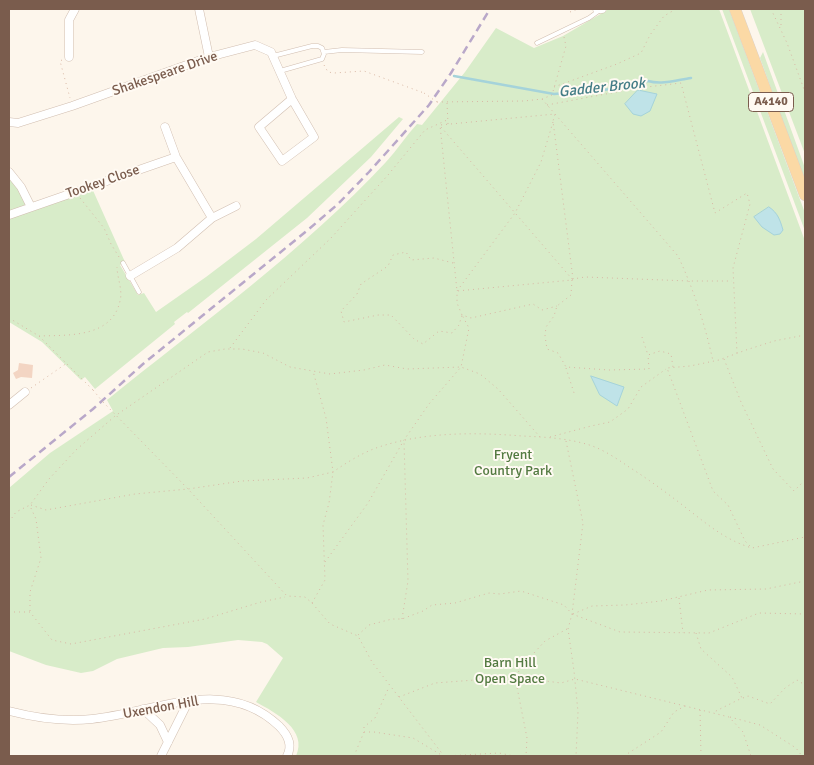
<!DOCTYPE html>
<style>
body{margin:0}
#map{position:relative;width:814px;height:765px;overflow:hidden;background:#fdf6ec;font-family:Signika,sans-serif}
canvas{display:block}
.frame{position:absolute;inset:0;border:10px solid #7a5c4d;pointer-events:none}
</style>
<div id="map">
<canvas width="814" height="765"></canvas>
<div class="frame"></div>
</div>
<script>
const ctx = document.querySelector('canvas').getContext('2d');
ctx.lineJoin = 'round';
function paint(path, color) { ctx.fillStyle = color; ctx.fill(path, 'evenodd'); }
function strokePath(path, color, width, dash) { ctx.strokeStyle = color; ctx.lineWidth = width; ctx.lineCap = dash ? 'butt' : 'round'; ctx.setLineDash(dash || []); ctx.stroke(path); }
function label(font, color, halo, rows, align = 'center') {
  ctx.font = font + ' Signika,sans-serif'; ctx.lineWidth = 4; ctx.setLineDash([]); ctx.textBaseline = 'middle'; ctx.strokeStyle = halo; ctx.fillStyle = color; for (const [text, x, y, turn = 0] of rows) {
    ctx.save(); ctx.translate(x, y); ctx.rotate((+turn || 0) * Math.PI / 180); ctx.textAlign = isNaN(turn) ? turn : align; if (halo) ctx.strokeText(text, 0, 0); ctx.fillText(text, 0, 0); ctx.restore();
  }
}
paint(new Path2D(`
 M609,9H719L805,241V756H296C308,730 276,713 256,702L283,658L267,644L262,642L238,640L188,647L163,648L117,659L93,671L81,673L46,665L9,651V488L50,453L113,411L107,400C201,324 303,251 386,162C397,150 406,136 417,124L422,125L465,72L496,28L534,48L563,36Z
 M722,9H729L805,213V231Z
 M750,9H805V154Z
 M763,52L805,168V182L760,58Z
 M399,117L403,119L371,157L307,218L188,313L187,312L174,322L175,324L95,389L85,377L81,380L42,342L9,322V172L31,207L91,186L125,262L120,265L138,295L144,293L156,312L206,277L256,239Z`), '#d8ecc9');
const water = new Path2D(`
 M638,90L657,94L650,111L641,116L633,114L625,104Z
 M769,207C778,213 780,220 783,230L780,234L774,235L762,227L754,217Z
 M591,376L624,387L617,406L600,395Z`);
paint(water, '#bfe3e8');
strokePath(water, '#a5d3da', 1);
strokePath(new Path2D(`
 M454,76L554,94L613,89L648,81C662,85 677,80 691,78`), '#a5d3da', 2.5);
paint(new Path2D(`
 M19,363L33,365L32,378L21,377L16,379L13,373L18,370Z`), '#f3d5c3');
const lane = new Path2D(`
 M537,43L589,18L600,10
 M324,52L342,50L422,52
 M273,56L312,46H318L322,48L324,54L322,59L280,71
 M123,263L139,292`);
const street = new Path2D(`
 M199,9L209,57
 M597,9H602
 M69,57V20L75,9
 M9,122L18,123L72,106L209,57L255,45L271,52L292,99L314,137L282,161L259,127L292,99
 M165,127L176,157L212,218
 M9,172L21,187L31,207
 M9,215L176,157
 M130,276L177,248L212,218L236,206
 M9,405L25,392
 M143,709L160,725L168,742
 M9,711C36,718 64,722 92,719C154,713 225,674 279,726C288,735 293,745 287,756
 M161,756L185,708V701`);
const primary = new Path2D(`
 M735,9L805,195`);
strokePath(lane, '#d1beb0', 5);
strokePath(street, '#d1beb0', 9);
strokePath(primary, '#dad1cd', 12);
strokePath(new Path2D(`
 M771,9L787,43L805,92
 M781,9V28
 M570,12L578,9
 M62,60L60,61L70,98
 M324,65L328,72L334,73L364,71L424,93
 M554,87L617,64L641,53L650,35L664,16L676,9
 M542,99L678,256C694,290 705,325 713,361
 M437,102L524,101L542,99L552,95L566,46L564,37
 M447,103L448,124
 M547,105L638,88L681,83L715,213L747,193L750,204L733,268L737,353
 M553,122L541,162L515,213L457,291V303L462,315L471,318L533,304L542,310L557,306
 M441,127L572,279
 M80,198L104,228L111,244L119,257
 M453,263L434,258L411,260L406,252L393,255L388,266L361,284L357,294L341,311L344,322L378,315H391L414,339L423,344L439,331L452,333L459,325L462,315
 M573,279L553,121L555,114L440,125L457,291L572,280L573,279L585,277L689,281H732
 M572,280L571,295L557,306L554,316L546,327L545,336L547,349L558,353L566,367L609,370L649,369L648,355
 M9,318L39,336L93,390
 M805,335L774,341L746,350L719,360L690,366L667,368L713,491L728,505L745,541L752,548L805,537
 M39,336C68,335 112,338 120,301C123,290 117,277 117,267
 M642,337L648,355L660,351L671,354L673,367
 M230,348L266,300L331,238L388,175L425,130L447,120
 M724,359L741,402L773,469L794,491L805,480
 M566,368L575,396
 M31,388L67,363
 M103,402L188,489L287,596L305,597L312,603L330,624L358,636L372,662L444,756
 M550,437L591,426L610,422L628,409L641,387L666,369
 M566,441L583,523L572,614L568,629L574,671L578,712L576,756
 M31,505L46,510L135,494L188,489L242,481L307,478L333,472L326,418L313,371
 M9,522L16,512L30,505L49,479L76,450L115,416L208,352L225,349H242L263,353L290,367L330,374L364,370L385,365L407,369L461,367L469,328L462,315
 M325,562L368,503L404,440L429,404L461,367L480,374L498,389L540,437
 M679,598L683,633
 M312,603L325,580L323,525L329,503L333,472C346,463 360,454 376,448C422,432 473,432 522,436C543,437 565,438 586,444C601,448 616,458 629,467C648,479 667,493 685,507C707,524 725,540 752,548
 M30,611V592L41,558L36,519L30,506
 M9,612H30L52,640L71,644L205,619L261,602L285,597
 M573,614L592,606L625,605L661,601L708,590L766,589L805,581
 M402,619L408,581L404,441
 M567,629L545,641L523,665L515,677L561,683L575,679L685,706
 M696,633L701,649L732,677L742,698L714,712
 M358,635L369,625L392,619H402L423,611L432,605L455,603L489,593L500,594L521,591L564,605L572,614L620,632L709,633L759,613L805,614
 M399,697L435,683L515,677L527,738L526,756
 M743,698L748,696L770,704L785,688L797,680L805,685
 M700,710L701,756
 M730,717L760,725L796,748L802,756
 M364,732H374L413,738L443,756
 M354,756L364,732V727L375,718L389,687
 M445,756L499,753L514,756
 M624,756L661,732L674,712L685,706L729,717L743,732L751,756`), '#d9b8a5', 1, [1, 4]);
strokePath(lane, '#fff', 4);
strokePath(street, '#fff', 8);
strokePath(primary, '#fbd9a5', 11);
strokePath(new Path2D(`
 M9,477L93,409L143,364L309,229L338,204L369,172L429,105L451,73L490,9`), '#b9a8c9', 2.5, [8, 5]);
strokePath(new Path2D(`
 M424,93L437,102
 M93,390L103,402`), '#d9b8a5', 1, [1, 4]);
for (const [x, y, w] of [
 [771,102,45]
]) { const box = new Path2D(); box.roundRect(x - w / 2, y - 9.5, w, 19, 4); ctx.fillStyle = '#fffaf3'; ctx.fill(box); strokePath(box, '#7a5c4d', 1); }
label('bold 12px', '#7a5c4d', null, [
 ["A4140",771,102]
]);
label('14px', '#7a5c4d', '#fffaf3', [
 ["Shakespeare Drive",165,74,-19],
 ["Tookey Close",103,182,-19],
 ["Uxendon Hill",161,708,-10]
]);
label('14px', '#537a41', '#fffaf3', [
 ["Fryent",513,455],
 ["Country Park",513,471],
 ["Barn Hill",510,663],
 ["Open Space",510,679]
]);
label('italic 15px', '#437c86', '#fffaf3', [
 ["Gadder Brook",602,88,-6]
]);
</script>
